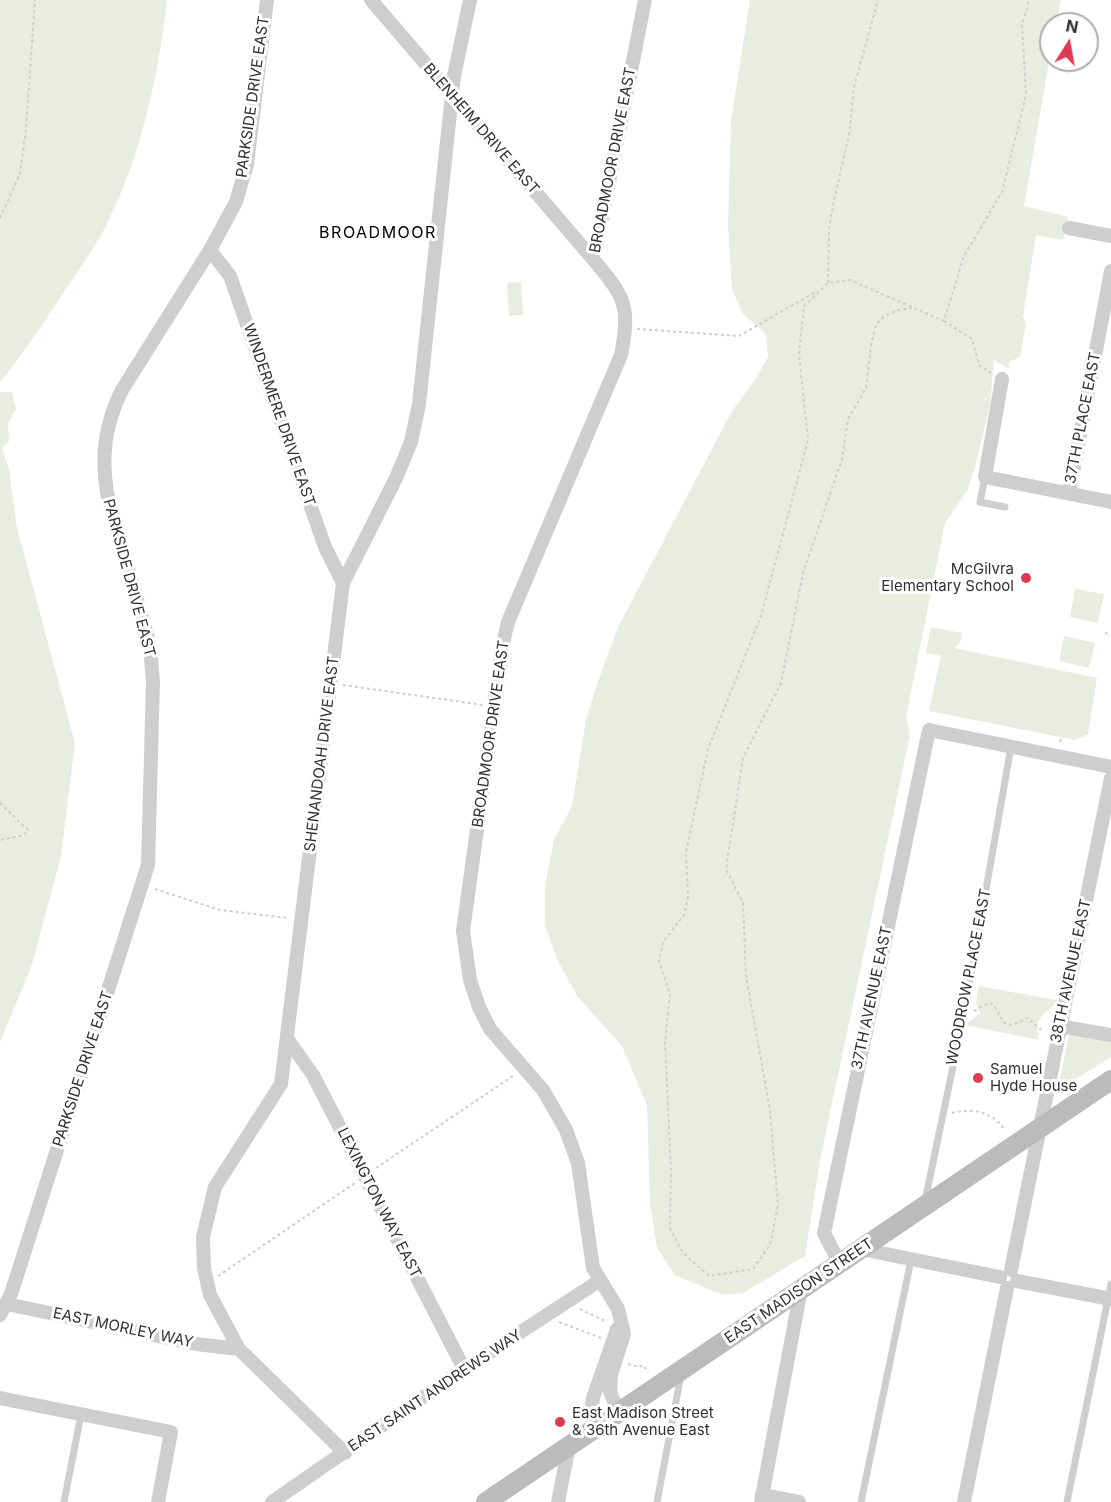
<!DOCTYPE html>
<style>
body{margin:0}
#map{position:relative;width:1111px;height:1502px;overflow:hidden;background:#fff;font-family:Inter,sans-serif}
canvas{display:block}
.north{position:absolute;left:1039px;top:12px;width:60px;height:60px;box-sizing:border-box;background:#fff;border:2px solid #adadad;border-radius:50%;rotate:11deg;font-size:16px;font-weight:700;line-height:24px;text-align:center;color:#313131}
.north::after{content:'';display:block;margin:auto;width:21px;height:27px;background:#e03a51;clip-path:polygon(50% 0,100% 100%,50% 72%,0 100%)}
</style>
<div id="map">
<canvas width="1111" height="1502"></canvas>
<div class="north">N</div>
</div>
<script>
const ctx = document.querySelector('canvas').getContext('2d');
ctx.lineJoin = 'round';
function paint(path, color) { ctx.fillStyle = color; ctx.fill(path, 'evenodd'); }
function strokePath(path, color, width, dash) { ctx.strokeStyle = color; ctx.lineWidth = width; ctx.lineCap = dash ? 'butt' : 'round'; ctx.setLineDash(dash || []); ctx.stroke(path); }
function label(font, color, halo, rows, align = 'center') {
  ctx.font = font + ' Inter,sans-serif'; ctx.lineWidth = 6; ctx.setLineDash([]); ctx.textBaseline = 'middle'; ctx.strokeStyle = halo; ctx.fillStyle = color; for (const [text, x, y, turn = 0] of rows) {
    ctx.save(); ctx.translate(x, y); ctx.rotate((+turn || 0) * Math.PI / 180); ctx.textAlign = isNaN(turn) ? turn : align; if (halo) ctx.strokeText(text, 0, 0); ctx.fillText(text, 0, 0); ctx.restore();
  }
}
paint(new Path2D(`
 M0,0H167C158,78 141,157 105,228C91,254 72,279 56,304C38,331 21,357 0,382Z
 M750,0H1061L1056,24H1051V50L1024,206L1068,217L1063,240L1036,235L1023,316L1026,325L1020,357L1009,362V369L994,360L990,405L975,467L967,491L945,523L906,717L910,735L820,1160L805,1256L743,1293L723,1295L675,1275L657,1248L650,1203L647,1105L622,1046L577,996L558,961L545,926V885L554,840L572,806L586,720L599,678L618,627L732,411L755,380L768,357L766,334L743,314L732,289L728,226L731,121Z
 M521,282L523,315L509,316L507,283Z
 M0,392H12L16,409L8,424L9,441L2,448L9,469L17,528L75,743L61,856L32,965L0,1042Z
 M1075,589L1104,594L1098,623L1070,617Z
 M931,627L962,633L960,643L954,648L1097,678L1088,734L1075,740L929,711L941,656L926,653Z
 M1064,636L1095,643L1089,668L1059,661Z
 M979,986L1061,1001L1044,1013L1036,1025L1039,1040L965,1025L980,1013L976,1003Z
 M1069,1034L1111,1041V1057L1058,1090Z`), '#e8eddf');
strokePath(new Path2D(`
 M0,218L20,174L26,129L35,0
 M828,283L829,229L834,200L849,135L854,87L878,0
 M912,308L898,310L883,317L876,325L871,345L866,388L848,419L842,459L803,573L781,683L743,758L726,869L743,903L746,976L770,1110L778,1205L770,1245L753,1269L709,1276L683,1253L670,1228L671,1170L665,1042L670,994L659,962L663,942L684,915L688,897L686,852L708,749L761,616L808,440L799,354L804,306L828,283L850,280L944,321L964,256L1002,192L1026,95L1022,25L1029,0
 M944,321L972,339L979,365L991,373
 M637,329L739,336L817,291
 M1105,633L1111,634
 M343,685L483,705
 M1060,742L1061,739
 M0,803L28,830L24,835L0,840
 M155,889L220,910L289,918
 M974,1011L989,1003L994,1005L1004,1023L1012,1025L1028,1018L1041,1030
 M952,1113C973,1108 992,1111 1005,1130
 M376,1168L513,1076
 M218,1276L355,1183
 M580,1309L607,1322
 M559,1322L601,1338
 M628,1364L639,1367L643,1365L648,1372`), '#cecece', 2, [3, 3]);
strokePath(new Path2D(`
 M985,477L980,502L1005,507
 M925,1201L965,1009L1011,747
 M64,1502L81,1415
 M657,1502L681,1375
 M861,1502L911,1260
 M1067,1502L1111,1284`), '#cecece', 7);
strokePath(new Path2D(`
 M371,0L592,258
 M1069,228L1111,236
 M210,250L230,276L325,547L343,583
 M1002,379L985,477L1111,502
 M1069,493L1111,271
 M1059,1026L1111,1035
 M288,1040L313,1075L464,1369
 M861,1249L1000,1277
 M840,1264L824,1233L929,730L1111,767
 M1011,1270L1111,778
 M1017,1281L1111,1299
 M7,1304L196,1344L239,1349
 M0,1315L11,1294L148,865L153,682L150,646L107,493C101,455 105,424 122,390L210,250L236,202L247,164L267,0
 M0,1398L171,1432L158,1502
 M619,1413L610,1392L611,1375L624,1334L618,1309L593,1268L578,1163L566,1130L543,1090L490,1029L479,1007L470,980L463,931L502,648L508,622L621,355C631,304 624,296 592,258L596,248L645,0
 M602,1424L592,1404L593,1398L617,1329
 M345,1453L239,1349L210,1295L204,1268L203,1237L215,1187L281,1084L343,583L396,478L411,442L419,404L454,76L470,0
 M762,1495L799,1502
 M272,1502L464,1369L599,1281
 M558,1502L569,1446
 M761,1502L801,1289
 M964,1502L1007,1288`), '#cecece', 14);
strokePath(new Path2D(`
 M486,1502L1111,1080`), '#bbb', 20);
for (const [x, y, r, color] of [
 [1026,578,6,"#e03a51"],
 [978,1078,6,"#e03a51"],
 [560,1422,6,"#e03a51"]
]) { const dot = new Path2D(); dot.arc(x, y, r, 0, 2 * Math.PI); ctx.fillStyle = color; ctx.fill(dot); strokePath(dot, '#fff', 2); }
label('15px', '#313131', '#fff', [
 ["PARKSIDE DRIVE EAST",253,97,-82],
 ["BLENHEIM DRIVE EAST",481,129,49],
 ["BROADMOOR DRIVE EAST",613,160,-79],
 ["WINDERMERE DRIVE EAST",279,415,71],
 ["37TH PLACE EAST",1083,418,-79],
 ["PARKSIDE DRIVE EAST",129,578,75],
 ["BROADMOOR DRIVE EAST",491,734,-82],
 ["SHENANDOAH DRIVE EAST",322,754,-83],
 ["38TH AVENUE EAST",1071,971,-78],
 ["WOODROW PLACE EAST",969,977,-79],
 ["37TH AVENUE EAST",872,998,-78],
 ["PARKSIDE DRIVE EAST",83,1069,-72],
 ["LEXINGTON WAY EAST",379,1203,63],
 ["EAST MADISON STREET",799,1291,-34],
 ["EAST MORLEY WAY",123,1328,12],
 ["EAST SAINT ANDREWS WAY",435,1391,-34]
]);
label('15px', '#313131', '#fff', [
 ["McGilvra",1014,569,"right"],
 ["Elementary School",1014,586,"right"],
 ["Samuel",990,1069],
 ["Hyde House",990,1086],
 ["East Madison Street",572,1413],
 ["& 36th Avenue East",572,1430]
], 'left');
ctx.letterSpacing = '1.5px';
label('16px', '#000', '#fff', [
 ["BROADMOOR",378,233]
]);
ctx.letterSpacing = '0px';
</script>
